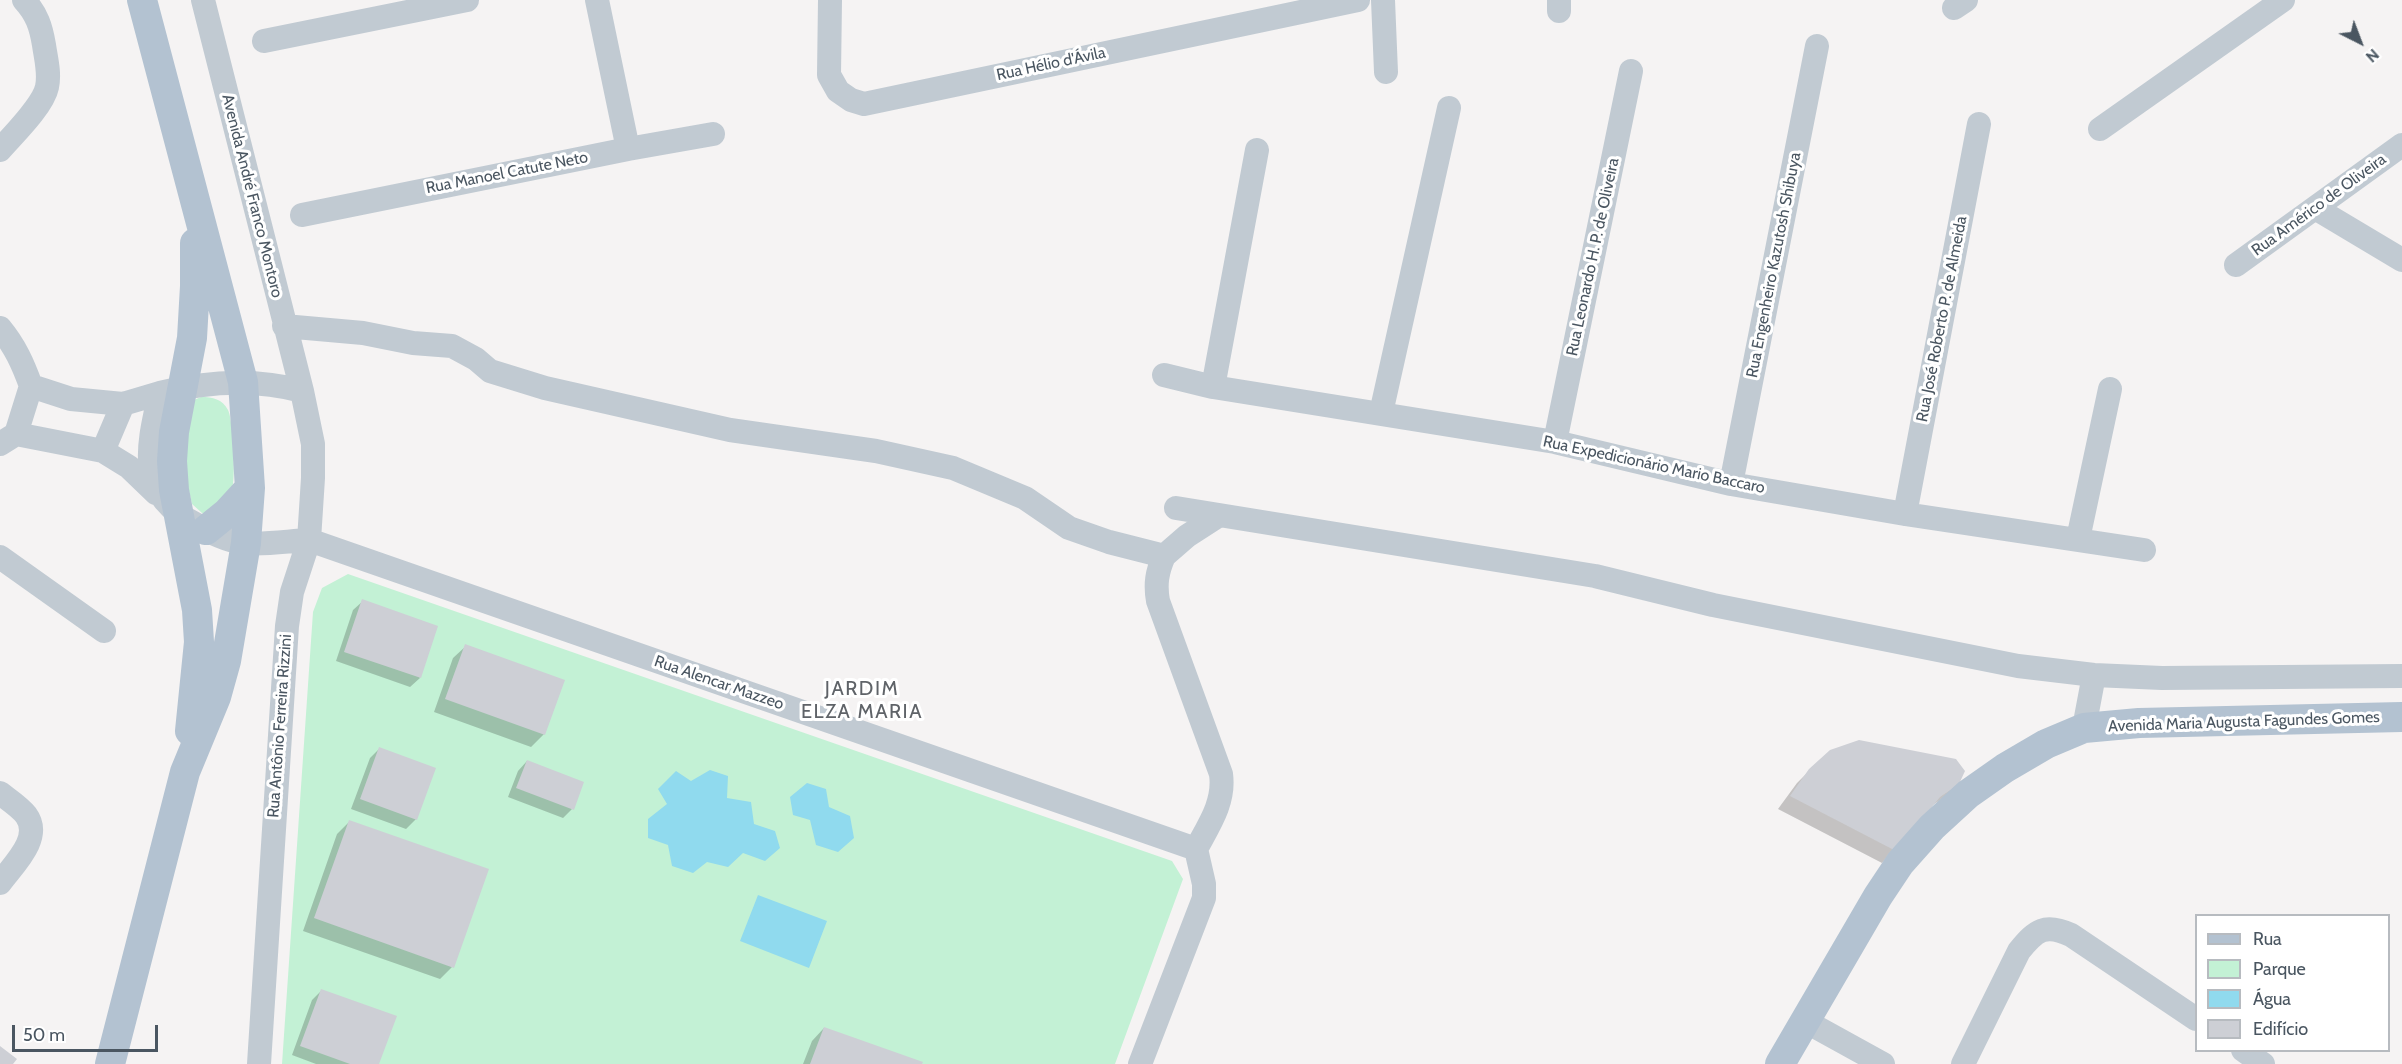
<!DOCTYPE html>
<meta charset="utf-8">
<style>
body{margin:0}
#map{position:relative;width:2402px;height:1064px;overflow:hidden;background:#f5f3f3;font-family:Cabin,sans-serif}
canvas{display:block}
.legend{position:absolute;left:2195px;top:914px;width:195px;height:138px;box-sizing:border-box;background:#fff;border:2px solid #b7bbc0;margin:0;padding:8px 10px;list-style:none;font-size:18px;color:#4a5661}
.legend li{display:flex;align-items:center;gap:12px;height:30px}
.legend b{width:30px;border:2px solid #b7bbc0}
.north{position:absolute;left:2330px;top:12px;width:60px;height:60px;-webkit-text-stroke:4px #fff;paint-order:stroke;rotate:138deg;font-size:16px;font-weight:700;line-height:24px;text-align:center;color:#4a5661}
.north::after{content:'';display:block;margin:auto;width:21px;height:27px;background:#4a5661;clip-path:polygon(50% 0,100% 100%,50% 72%,0 100%)}
.scale{position:absolute;left:12px;top:1025px;width:146px;height:27px;box-sizing:border-box;border:3px solid #4a5661;border-top:0;padding-left:8px;font-size:18px;line-height:21px;white-space:nowrap;color:#4a5661;-webkit-text-stroke:4px #fff;paint-order:stroke}
</style>
<div id="map">
<canvas width="2402" height="1064"></canvas>
<ul class="legend">
<li><b style="height:8px;background:#b3c2d1"></b>Rua</li>
<li><b style="height:16px;background:#c3f1d5"></b>Parque</li>
<li><b style="height:16px;background:#90daee"></b>Água</li>
<li><b style="height:16px;background:#cdcfd5"></b>Edifício</li>
</ul>
<div class="north">N</div>
<div class="scale">50 m</div>
</div>
<script>
const ctx = document.querySelector('canvas').getContext('2d');
ctx.lineJoin = 'round';
function paint(path, color) { ctx.fillStyle = color; ctx.fill(path, 'evenodd'); }
function strokePath(path, color, width, dash) { ctx.strokeStyle = color; ctx.lineWidth = width; ctx.lineCap = dash ? 'butt' : 'round'; ctx.setLineDash(dash || []); ctx.stroke(path); }
function label(font, color, halo, rows, align = 'center') {
  ctx.font = font + ' Cabin,sans-serif'; ctx.lineWidth = 6; ctx.setLineDash([]); ctx.textBaseline = 'middle'; ctx.strokeStyle = halo; ctx.fillStyle = color; for (const [text, x, y, turn = 0] of rows) {
    ctx.save(); ctx.translate(x, y); ctx.rotate((+turn || 0) * Math.PI / 180); ctx.textAlign = isNaN(turn) ? turn : align; if (halo) ctx.strokeText(text, 0, 0); ctx.fillText(text, 0, 0); ctx.restore();
  }
}
paint(new Path2D(`
 M201,397C213,397 222,399 228,410C233,419 236,479 232,489C228,497 217,506 210,513H202L192,504L182,461L194,400Z
 M348,574L1172,861L1183,879L1115,1064H282L313,612L322,588Z`), '#c3f1d5');
paint(new Path2D(`
 M710,770L728,776L727,798L751,802L754,824L775,831L780,848L765,861L743,853L728,867L707,862L693,873L672,866L668,845L648,838V819L667,804L658,789L676,771L691,781Z
 M807,783L826,789L829,807L850,816L854,838L838,852L816,845L810,820L793,815L790,797Z
 M758,895L827,921L809,968L740,941Z`), '#90daee');
paint(new Path2D(`
 M363,601L420,678L410,687L336,661L353,610Z
 M466,646L544,734L531,747L434,712L453,658Z
 M379,749L416,819L406,829L351,809L370,758Z
 M527,761L572,809L563,818L508,797L518,771Z
 M1810,770L1958,784L1945,797L1931,806L1882,863L1778,809L1797,783Z
 M350,821L452,967L440,979L303,931L337,834Z
 M322,990L378,1064H316L292,1055L312,1000Z
 M824,1028L920,1064H803L812,1041Z`), '#0003');
paint(new Path2D(`
 M362,599L438,626L421,678L344,652Z
 M465,644L565,680L545,735L445,699Z
 M1859,740L1956,759L1965,771L1959,784L1940,797L1896,851L1790,796L1809,769L1830,750Z
 M379,747L436,768L417,820L360,799Z
 M527,760L584,782L574,810L516,788Z
 M349,820L489,869L454,968L314,918Z
 M321,989L397,1016L379,1064H350L300,1046Z
 M824,1027L923,1062L922,1064H810Z
 M0,1046L17,1059L13,1064H0Z`), '#cdcfd5');
strokePath(new Path2D(`
 M203,0L302,391L313,444V478L309,540L292,592L287,626L259,1064
 M597,0L628,149
 M830,0L829,75L838,91L851,100L864,104L1358,0
 M1383,0L1386,72
 M1954,8L1966,0
 M1559,11V0
 M264,41L467,0
 M2100,129L2283,0
 M0,150C13,135 43,106 47,87C50,73 46,59 44,45C41,27 37,14 24,0
 M2315,208L2402,260
 M302,215L628,149L713,134
 M2236,265L2402,145
 M284,326L363,333L413,343L452,346L476,359L490,371L545,388L730,430L876,451L953,468L1025,498L1069,528L1109,542L1164,556L1187,536L1218,516
 M0,328C15,346 23,364 31,386
 M1164,375L1213,387L1555,442L1731,484L1905,514L2144,550
 M31,386L71,399L123,404L160,393
 M1213,387L1257,150
 M302,391C254,378 208,381 160,393C147,450 136,494 197,525C212,533 227,541 244,543C265,545 288,541 309,540L1196,849
 M1381,413L1449,108
 M16,434L103,451L129,467L156,493
 M1555,442L1631,71
 M0,444L16,434L31,386
 M103,451L123,404
 M1731,484L1817,46
 M1176,508L1595,576L1713,605L2018,666L2094,675L2162,678L2402,676
 M1905,514L1979,124
 M2078,539L2110,389
 M1164,556C1157,572 1155,584 1158,601L1221,774C1225,802 1209,825 1196,849
 M0,557L104,631
 M2084,728L2094,675
 M0,793C9,800 20,807 26,815C43,838 13,865 0,883
 M1805,1021L1883,1064
 M2243,1050L2263,1064
 M1140,1064L1204,898V884L1196,849
 M1963,1064L2019,951C2036,930 2045,923 2071,935L2196,1019`), '#c1cad2', 24);
strokePath(new Path2D(`
 M206,530L227,513L250,488
 M190,731L199,642L197,610L174,490L172,461L174,432L192,338L195,286V243
 M110,1064L185,772L216,697L226,661L246,543L250,488L243,382L142,0
 M1780,1064L1878,896L1900,863L1932,827L1968,794L2005,768L2046,744L2084,728L2139,723L2402,717`), '#b3c2d1', 30);
label('16px', '#4a5661', '#fff', [
 ["Rua Hélio d'Ávila",1051,64,-12],
 ["Rua Manoel Catute Neto",507,173,-11],
 ["Avenida André Franco Montoro",252,196,76],
 ["Rua Américo de Oliveira",2319,205,-36],
 ["Rua Leonardo H. P. de Oliveira",1593,257,-78],
 ["Rua Engenheiro Kazutosh Shibuya",1774,265,-79],
 ["Rua José Roberto P. de Almeida",1942,319,-79],
 ["Rua Expedicionário Mario Baccaro",1654,465,12],
 ["Rua Alencar Mazzeo",719,683,19],
 ["Avenida Maria Augusta Fagundes Gomes",2244,722,-2],
 ["Rua Antônio Ferreira Rizzini",280,726,-86]
]);
ctx.letterSpacing = '1.5px';
label('20px', '#5f6368', '#fff', [
 ["JARDIM",862,689],
 ["ELZA MARIA",862,712]
]);
ctx.letterSpacing = '0px';
</script>
